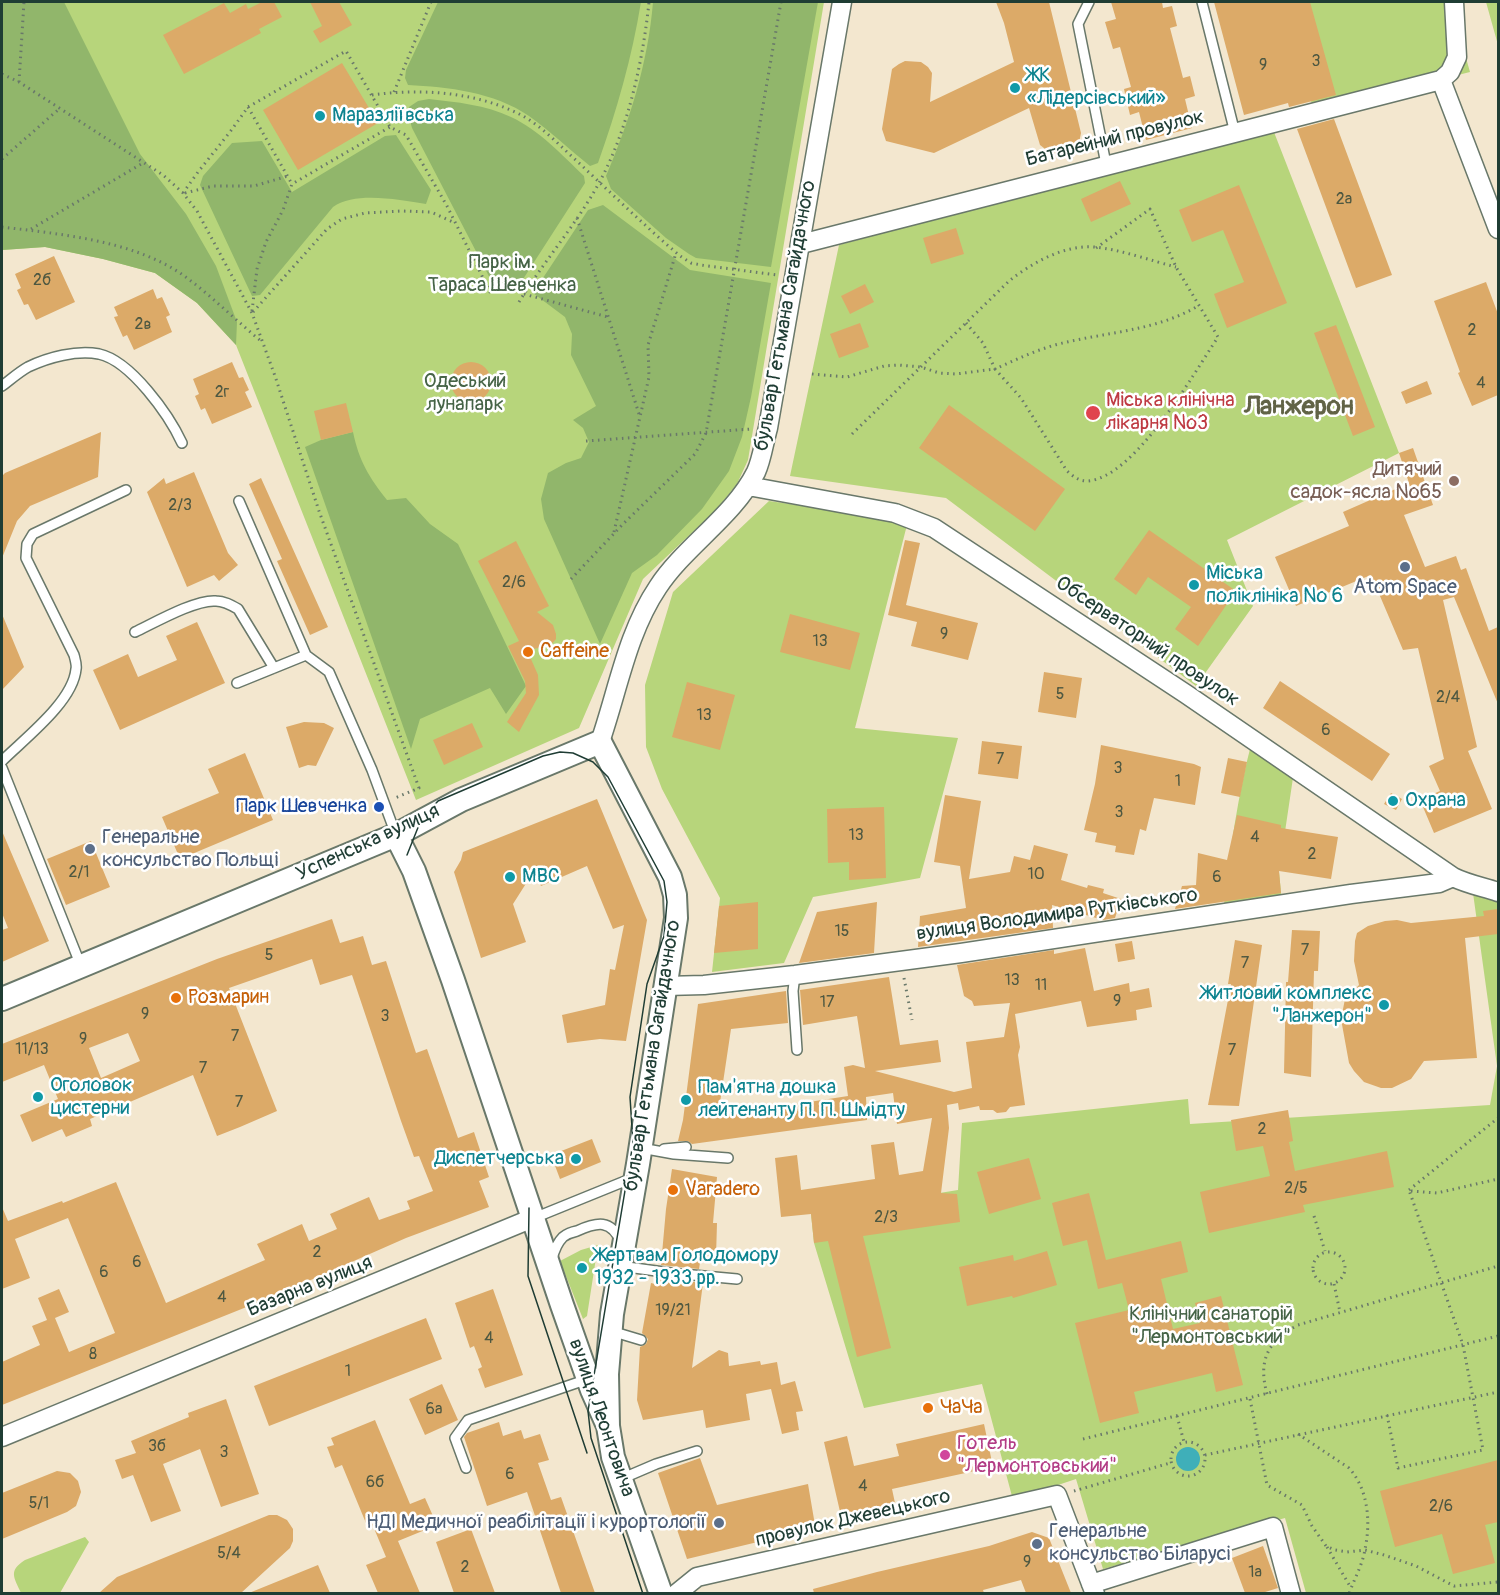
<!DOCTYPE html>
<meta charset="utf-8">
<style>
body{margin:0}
#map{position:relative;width:1500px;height:1595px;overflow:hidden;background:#f3e7cf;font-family:Pangolin,sans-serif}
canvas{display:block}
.frame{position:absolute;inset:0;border:3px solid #1f3d34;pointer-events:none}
</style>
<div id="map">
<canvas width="1500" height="1595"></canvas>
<div class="frame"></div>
</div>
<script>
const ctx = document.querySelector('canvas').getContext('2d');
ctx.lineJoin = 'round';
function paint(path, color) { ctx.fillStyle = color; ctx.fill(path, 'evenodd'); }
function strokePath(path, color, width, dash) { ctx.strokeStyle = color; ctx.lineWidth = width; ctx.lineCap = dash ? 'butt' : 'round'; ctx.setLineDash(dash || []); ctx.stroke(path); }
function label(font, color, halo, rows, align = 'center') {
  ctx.font = font + ' Pangolin,sans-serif'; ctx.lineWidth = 5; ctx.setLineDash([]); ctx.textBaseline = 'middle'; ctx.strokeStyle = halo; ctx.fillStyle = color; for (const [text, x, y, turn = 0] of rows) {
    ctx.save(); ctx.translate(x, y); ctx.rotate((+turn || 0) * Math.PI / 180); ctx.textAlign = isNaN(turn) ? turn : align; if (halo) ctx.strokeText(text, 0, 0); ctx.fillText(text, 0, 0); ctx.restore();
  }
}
paint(new Path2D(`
 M2,2H824L748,460L737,484L716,510L643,579L579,728L416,800L236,345L197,303L155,273L103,259L45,247L2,250Z
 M1282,2H1450L1470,72L1314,111Z
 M1486,2H1498V45Z
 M1272,127L1399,453L1227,540L1253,606L1196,686L946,498L790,476L839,245Z
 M769,501L908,521L855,728L958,738L920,878L813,897L784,963L712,972L720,898L662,789L646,747L645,685L673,592Z
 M1252,741L1294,771L1279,872L1282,903L1224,905C1230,850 1238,794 1252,741Z
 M1473,893L1498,901V1593H1306L1285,1518L1103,1569L1076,1479L1013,1500L982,1384L864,1408L814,1243L811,1214L958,1190L962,1123L1188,1099L1190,1124L1490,1105L1497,1066Z
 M598,1245L587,1316L583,1319L560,1261L581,1250Z
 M85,1537L89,1542L60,1593H21C14,1577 8,1571 25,1560Z`), '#b7d57b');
paint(new Path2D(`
 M2,2H64L140,154L186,214L216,266L237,322L236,345L197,303L155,273L103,259L45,247L2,250Z
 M438,2H641C632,57 617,110 598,163L590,166C569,149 550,131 529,116C494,92 448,87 408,85L405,78L406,70Z
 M653,2H818L771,267L696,258L689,254L666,238L611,189L606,176C630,120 648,63 653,2Z
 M429,99C456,102 486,105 511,117C539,130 562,155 584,176L585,183L518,287L505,290L494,286L412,128L408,114L409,107L418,101Z
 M396,135L431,190L426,204C399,200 356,191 333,207L260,295L252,296L200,185L203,176L232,143L262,141L292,192L385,136Z
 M603,205L690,270L771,283L751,397L742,437L729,471L702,509L657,555L632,573L600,644L544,519L541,499L548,473L566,463L581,458L589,442L583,428L573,420L596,406L571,355L572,334L565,317L533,293L588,210Z
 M353,432C359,461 369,477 387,500L406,498L430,524L458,544L526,686L506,714L490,688L420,719L411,749L305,447L321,440Z`), '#91b66b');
paint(new Path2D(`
 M1176 1459a12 12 0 1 1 24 0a12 12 0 1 1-24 0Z`), '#3fafb9');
paint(new Path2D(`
 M262,2H274L282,17L259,29L261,33L184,74L163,35L224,3L230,13L246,4L248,9Z
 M310,2H339L352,25L320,43L313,31L322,26Z
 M996,2H1049L1081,133L1079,143L1057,154L1049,152L1040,145L1029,108L934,153L886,141L882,129L892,69L899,64L905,61L921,62L928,67L932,73L930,102L1014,62L1004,23Z
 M1111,2H1162L1163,8L1172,6L1177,26L1170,28L1183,78L1190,76L1195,96L1185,99L1192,128L1146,140L1139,112L1130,115L1124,89L1131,87L1120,47L1113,49L1105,22L1116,19Z
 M1214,2H1310L1336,95L1289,107L1288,103L1244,115Z
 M342,63L378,123L298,170L263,110Z
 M1334,119L1392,275L1356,288L1297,129Z
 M1120,181L1131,204L1091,222L1081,199Z
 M1239,185L1287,303L1227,328L1214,294L1244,282L1223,230L1192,242L1179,210Z
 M956,228L964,254L931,264L923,238Z
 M54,256L75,302L36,320L28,304L24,305L17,290L21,288L15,274Z
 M1486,282L1498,314V395L1472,406L1458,373L1460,372L1434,301Z
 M865,284L874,302L850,314L841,296Z
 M153,289L157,299L162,297L170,315L166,317L172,332L134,350L127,335L123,337L114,317L118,316L114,307Z
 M860,323L869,347L839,358L830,334Z
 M1336,325L1375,427L1353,436L1314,333Z
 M232,362L239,378L243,377L249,390L245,392L252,407L212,424L205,408L201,410L195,396L199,394L193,379Z
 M451 382a20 20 0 1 1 40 0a20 20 0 1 1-40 0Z
 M1427,381L1432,394L1406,404L1401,392Z
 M346,403L353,432L321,440L314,411Z
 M949,405L1065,489L1035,531L919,448Z
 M101,432L98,477L30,506L17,521L2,558V476L5,473Z
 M1413,448L1433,505L1404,515L1425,567L1456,556L1461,570L1466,568L1489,631L1498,627V704L1454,597L1443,600L1477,747L1468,751L1492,809L1434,833L1420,800L1440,791L1429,766L1444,759L1418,648L1403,650L1371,575L1296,606L1275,557L1349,526L1343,512L1409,483L1399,453Z
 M194,472L228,553L238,565L219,581L214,575L187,587L147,492L164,478L166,484Z
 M261,478L328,627L310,635L277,561L282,559L249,484Z
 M1149,530L1236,591L1198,646L1175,629L1191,607L1148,577L1136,595L1114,579Z
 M905,540L920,543L906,605L978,623L968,660L911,646L917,622L888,615Z
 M516,541L549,606L537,612L553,625L556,634V639L550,646L527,650L538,675L539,695L519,732L507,722L526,693L525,681L508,646L519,641L478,561Z
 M2,614L24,667L2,690Z
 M790,614L860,633L850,670L780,652Z
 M197,622L225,683L120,730L93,670L128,654L138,677L177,660L166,636Z
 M1044,672L1082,678L1076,718L1038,712Z
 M1280,681L1390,754L1372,781L1263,708Z
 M687,682L735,695L720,750L672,737Z
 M304,722L324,723L334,728L316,766L308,765L299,768L286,727Z
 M472,723L483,747L444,765L433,740Z
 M982,741L1022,746L1018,779L978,774Z
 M1101,745L1194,764L1201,767L1195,805L1154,798L1146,831L1140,829L1134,855L1115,852L1116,846L1095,842L1097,833L1084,830L1095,784Z
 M245,753L273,820L180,859L162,817L219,793L208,769Z
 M1228,758L1247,762L1240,797L1221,793Z
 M1391,793L1402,799L1396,810L1384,804Z
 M945,795L981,801L969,879L1010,872L1014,856L1030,860L1034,845L1068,854L1061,880L1087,888L1088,885L1104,889L1103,893L1121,899L1115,918L1103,920L1052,905L1053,928L918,947L920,916L966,908L960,866L934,862Z
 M597,799L647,920L626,1041L600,1039L567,1043L562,1015L605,1005L610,969L615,970L624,925L613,929L587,866L541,886L534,871L513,904L526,942L481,958L454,872L461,860L463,852Z
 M884,807L886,878L849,880V862L828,863L827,809Z
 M1237,815L1281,825V828L1338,837L1331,879L1279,871L1281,893L1175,909L1182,886L1196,885L1198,853L1227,860Z
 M2,831L49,941L2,962V930L8,928L2,913Z
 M91,841L110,887L66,905L47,859Z
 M758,902V949L714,953L719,906Z
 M877,902L874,953L799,963L817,912Z
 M1498,909V934L1465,938L1477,1058L1424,1061L1411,1079L1392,1088H1381L1364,1082L1354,1071L1349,1063L1341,1019L1345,999L1359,985L1354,961L1355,941L1357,933L1368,926L1385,921L1397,920L1411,923L1484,916L1483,911Z
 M332,919L340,943L363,936L372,965L386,961L416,1053L427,1049L458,1138L474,1132L489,1177L479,1181L489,1207L406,1238L279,1294L2,1405V1362L40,1345L32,1326L47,1320L38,1298L59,1289L69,1312L55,1318L69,1352L115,1333L68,1218L15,1239L30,1278L2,1289V1207L8,1221L62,1201L63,1203L116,1182L166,1303L265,1260L257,1244L302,1224L309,1241L337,1229L330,1214L369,1197L379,1220L410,1209L407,1201L433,1191L419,1156L414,1157L401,1121L352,975L320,985L312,959L229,988L277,1111L240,1127L217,1136L193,1075L90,1119L92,1126L66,1137L62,1129L32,1142L20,1115L58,1099L44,1065L2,1082V1044L217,959ZM128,1033L140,1061L101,1078L89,1048Z
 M1292,930L1320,931L1318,971H1314L1311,1077L1284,1073L1286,982H1288Z
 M1235,940L1262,945L1239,1106L1208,1105L1231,984H1228Z
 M1132,941L1135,959L1118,962L1115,944Z
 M1085,948L1094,991L1129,983L1130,992L1149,988L1152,1007L1136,1010L1137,1020L1087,1027L1081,1001L1015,1014L1020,1047L1018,1055L1025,1105L1010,1107L1006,1112L997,1113L993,1110H980L979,1106L959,1110L958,1103L947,1105L949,1128L941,1193L957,1194L960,1222L863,1236L891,1348L857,1357L828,1241L814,1243L811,1214L781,1217L775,1158L797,1155L801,1190L875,1179L871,1145L894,1142L899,1175L923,1171L932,1118L897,1124L893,1093L866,1097L867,1120L692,1144L688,1141H678L683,1120L698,1004L786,991L788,1023L731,1029L718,1116L848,1096L844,1067L853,1065L865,1068L857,1016L803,1025L800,990L889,977L900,1045L938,1040L941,1062L875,1071L954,1092L972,1088L966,1042L1004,1037L1010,1003L974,1006L972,1001L964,996L957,965L1054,950V954Z
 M1288,1110L1293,1141L1289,1142L1295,1171L1387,1151L1394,1187L1303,1205L1305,1212L1209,1233L1200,1192L1270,1176L1263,1146L1236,1151L1231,1120Z
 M592,1139L601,1162L560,1179L551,1155Z
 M1029,1158L1041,1199L989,1214L977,1172Z
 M672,1169L717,1177L713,1223H717L716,1257L701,1256L699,1269L661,1265L666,1209Z
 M1089,1193L1106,1260L1181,1241L1188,1272L1161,1279L1173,1329L1200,1323L1195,1303L1221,1296L1243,1385L1216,1392L1212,1373L1134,1392L1139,1413L1100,1423L1075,1323L1129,1310L1122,1283L1098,1289L1087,1240L1063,1246L1052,1203Z
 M1047,1251L1057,1285L1013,1298L1012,1296L967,1306L959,1267L1013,1255L1014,1261Z
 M660,1278L703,1283L692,1368L719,1350L728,1353L729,1366L760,1361L761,1365L777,1362L781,1385L795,1381L803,1411L796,1412L799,1430L782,1434L771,1389L746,1394L750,1420L706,1428L703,1410L643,1420L637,1400L640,1347L646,1344L648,1339L642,1333L651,1283L659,1285Z
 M493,1289L523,1375L485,1388L478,1369L482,1367L474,1346L470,1348L455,1303Z
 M426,1318L442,1359L269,1426L254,1386Z
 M442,1384L458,1420L425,1435L409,1399Z
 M226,1399L259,1494L221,1507L200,1449L163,1464L181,1511L151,1522L133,1475L122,1479L115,1460L136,1453L131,1441L189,1417L188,1413Z
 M375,1420L410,1504L425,1498L433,1516L421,1521L425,1530L398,1541L420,1593H378L366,1565L386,1557L373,1526L368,1528L342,1465L335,1468L327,1447L334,1445L331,1438Z
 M499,1422L503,1436L521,1430L524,1439L540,1434L549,1460L538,1463L551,1500L561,1497L595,1593H561L527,1492L487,1506L464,1437L467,1433Z
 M984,1424L993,1467L892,1489L895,1503L841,1516L824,1442L847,1436L854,1466L899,1456L896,1444Z
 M700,1458L717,1505L808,1484L816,1531L766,1540L687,1559L658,1473Z
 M1498,1460V1522L1485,1525L1495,1563L1453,1574L1442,1534L1395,1547L1380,1491Z
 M57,1471L70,1473L78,1481L81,1492L76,1506L67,1512L2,1539V1493Z
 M269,1515H277L287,1520L293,1529V1541L290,1548L241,1593H99L117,1577Z
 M471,1529L495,1593H454L436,1542Z
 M1032,1532L1049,1538L1071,1593H1026L1021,1580L983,1590L984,1593H814L813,1589L877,1572L989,1546Z
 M1263,1546L1278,1588L1262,1593H1245L1232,1558Z
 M318,1565L330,1593H249Z`), '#dcaa68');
const service = new Path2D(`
 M1089,2L1078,24L1106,164
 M1202,2L1235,133
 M2,386C10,380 19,372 28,367C49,357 76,350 99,354C131,361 169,415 182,443
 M239,501L306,655L329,672L372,770L396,835
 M135,632C154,623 196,599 216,601C224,601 231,605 238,609L274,668
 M237,683L306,655
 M2,761C24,739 73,702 76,669C77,665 75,659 74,655L26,558L27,544L33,534L126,490
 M2,768L81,966
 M795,975L793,991L797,1050
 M641,1148L674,1154L728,1158
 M664,1149L686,1147
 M534,1218L635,1177
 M552,1259C554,1251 557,1243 563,1237C567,1234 572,1232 577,1231C597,1222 611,1219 621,1242
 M620,1266L671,1273L737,1279
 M611,1331L641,1340
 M466,1468L455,1438L468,1420L588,1379
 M621,1479L656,1464L697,1451`);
const minor = new Path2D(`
 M1441,80L1498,229
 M801,244L1441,80L1450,72L1457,57L1454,2
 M748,486L895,513L934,528L1186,694L1453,877C1467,884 1483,887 1498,892
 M600,742C618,690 627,633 658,587C685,546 734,516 756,472C762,459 764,442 768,428L842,2
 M665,986L704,985L795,975L961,953L1351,894L1439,883L1453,877
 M2,1437L533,1218
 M1091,1584L1273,1527L1291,1594
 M676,1594L697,1577L1057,1495L1095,1594`);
const tertiary = new Path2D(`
 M396,835L414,871L453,980L562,1305L592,1390L608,1426L613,1457L661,1594
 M2,999L396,835L461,800L600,742L670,877L675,895L676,918L638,1164L612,1314L607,1374L608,1426`);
strokePath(service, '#69786a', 12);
strokePath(minor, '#69786a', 21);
strokePath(tertiary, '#69786a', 26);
strokePath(new Path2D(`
 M2,74L19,82L163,175L183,193L197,211L252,313L275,376L319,511L419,788L395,798
 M19,82L24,2
 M394,92L431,2
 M372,95C422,88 478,92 523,116C544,128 561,147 579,163C612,194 645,226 680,256L691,263L701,265L777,275
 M248,107L292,184
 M2,159L59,109
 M183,193L198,172L230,132L248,107L346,51L390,127L406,135L447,206L492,296
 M185,193L213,186H254L288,176
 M577,218L639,414
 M2,227C59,234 130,240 180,273C209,293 234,319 261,341
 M31,229L143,163
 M524,294L608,317
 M519,302C544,261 576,225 599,183C628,130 643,61 649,2
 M252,311L257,269L266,242L283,210L292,184L390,127
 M253,312L327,229L342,219L365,213L401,211L431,212L455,223
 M966,323L983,343L995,369C1015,360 1034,351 1055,345C1103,332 1154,332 1198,306
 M812,374L847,377L884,366L898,365L921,367L939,373L956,374L995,369L1021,398L1067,471C1073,476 1078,481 1087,481C1134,479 1194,373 1218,337L1176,267L1150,209L1096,248
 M852,434L1009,281C1032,263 1063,245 1094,247C1119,249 1152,261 1176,267
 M586,441L751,429
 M614,532L649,377L648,345L676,253
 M571,579L623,524L695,454L706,433L781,2
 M904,978L912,1020
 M1409,1190L1498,1118
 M1411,1191L1437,1193L1498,1179
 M1314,1216L1325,1251
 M1313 1268a16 16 0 1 1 32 0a16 16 0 1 1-32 0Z
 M1334,1284L1340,1312
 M1267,1394C1258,1361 1267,1341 1298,1325L1498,1266
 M1250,1399L1267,1485L1302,1505L1312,1526L1326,1546L1335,1550L1347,1552L1365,1550L1384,1555L1416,1566L1454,1586L1498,1582
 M1387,1415L1398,1468L1483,1450L1463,1345L1409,1190
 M1177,1416L1184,1442
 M1298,1434L1349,1468C1368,1489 1371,1521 1365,1549C1363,1564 1354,1579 1349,1594
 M1083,1439L1498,1336
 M1171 1459a17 17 0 1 1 34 0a17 17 0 1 1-34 0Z
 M1205,1455L1498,1392
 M1074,1491L1170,1463
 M1327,1547L1351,1588`), '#69786a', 3, [1.5, 4.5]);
strokePath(service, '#fff', 9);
strokePath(minor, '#fff', 18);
strokePath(tertiary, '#fff', 22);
strokePath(new Path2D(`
 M407,855L421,820L438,801L543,756L560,752L573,753L593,762L608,777L664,881L667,902L664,936L647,984L630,1097L633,1143L588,1411L591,1438L643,1594
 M529,1208L528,1276L587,1453`), '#1f3d34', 1.5);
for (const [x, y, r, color] of [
 [1015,88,6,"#0f9aa8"],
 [320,116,6,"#0f9aa8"],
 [1093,413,8,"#e0444e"],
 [1454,481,6,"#8d6e63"],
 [1405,567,6,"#5c6f8a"],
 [1194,585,6,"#0f9aa8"],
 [528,652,6,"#e8710a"],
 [1393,801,6,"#0f9aa8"],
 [379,807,6,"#1a4fb4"],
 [90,849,6,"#5c6f8a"],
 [510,877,6,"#0f9aa8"],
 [176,998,6,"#e8710a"],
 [1384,1005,6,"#0f9aa8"],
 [38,1097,6,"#0f9aa8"],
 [686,1100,6,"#0f9aa8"],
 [576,1159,6,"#0f9aa8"],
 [673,1190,6,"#e8710a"],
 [582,1268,6,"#0f9aa8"],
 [928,1408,6,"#e8710a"],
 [945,1455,6,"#d1479c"],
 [719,1523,6,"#5c6f8a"],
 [1037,1544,6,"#5c6f8a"]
]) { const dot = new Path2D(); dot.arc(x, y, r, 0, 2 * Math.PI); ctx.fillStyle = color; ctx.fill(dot); strokePath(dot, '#fff', 2); }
label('16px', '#4e5841', null, [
 ["3",1316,62],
 ["9",1263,66],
 ["2а",1344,200],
 ["2б",42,281],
 ["2в",143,325],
 ["2",1472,331],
 ["4",1481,384],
 ["2г",222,393],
 ["2/3",180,506],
 ["2/6",514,583],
 ["9",944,635],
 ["13",820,642],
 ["5",1060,695],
 ["2/4",1448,698],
 ["13",704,716],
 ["6",1326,731],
 ["7",1000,760],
 ["3",1118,769],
 ["1",1178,782],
 ["3",1119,813],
 ["13",856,836],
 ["4",1255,838],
 ["2",1312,855],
 ["2/1",79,873],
 ["10",1036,875],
 ["6",1217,878],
 ["15",842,932],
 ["7",1305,951],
 ["5",269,956],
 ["7",1245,964],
 ["13",1012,981],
 ["11",1041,986],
 ["9",1117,1002],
 ["17",827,1003],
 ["9",145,1015],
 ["3",385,1017],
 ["7",235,1037],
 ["9",83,1040],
 ["11/13",32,1050],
 ["7",1232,1051],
 ["7",203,1069],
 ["7",239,1103],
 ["2",1262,1130],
 ["2/5",1296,1189],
 ["2/3",886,1218],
 ["2",317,1253],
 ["6",137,1263],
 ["6",104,1273],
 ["4",222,1298],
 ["19/21",673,1311],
 ["4",489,1339],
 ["8",93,1355],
 ["1",348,1372],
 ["6а",434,1410],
 ["3б",157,1447],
 ["3",224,1453],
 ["6",510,1475],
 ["6б",375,1483],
 ["4",863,1487],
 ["5/1",39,1504],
 ["2/6",1441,1507],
 ["5/4",229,1554],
 ["9",1027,1563],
 ["2",465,1568],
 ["1а",1255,1573]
]);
label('20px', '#0d838f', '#fff', [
 ["ЖК",1027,76],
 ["«Лідерсівський»",1027,99],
 ["Маразліївська",332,116],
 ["Міська",1206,574],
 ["поліклініка № 6",1206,597],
 ["Охрана",1405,801],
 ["МВС",522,877],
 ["Житловий комплекс",1372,994,"right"],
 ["\"Ланжерон\"",1372,1017,"right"],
 ["Оголовок",50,1086],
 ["цистерни",50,1109],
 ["Пам'ятна дошка",698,1088],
 ["лейтенанту П. П. Шмідту",698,1111],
 ["Диспетчерська",564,1159,"right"],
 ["Жертвам Голодомору",594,1256],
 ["1932 - 1933 рр.",594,1279]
], 'left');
label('20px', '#1f3d34', '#fff', [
 ["Батарейний провулок",1115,139,-14],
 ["бульвар Гетьмана Сагайдачного",786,316,-80],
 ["Обсерваторний провулок",1147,642,34],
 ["Успенська вулиця",368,843,-25],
 ["вулиця Володимира Рутківського",1057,915,-8],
 ["бульвар Гетьмана Сагайдачного",653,1056,-81],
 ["Базарна вулиця",310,1287,-22],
 ["вулиця Леонтовича",601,1418,71],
 ["провулок Джевецького",853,1519,-13]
]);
label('20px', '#456346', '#fff', [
 ["Парк ім.",502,263],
 ["Тараса Шевченка",502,286],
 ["Одеський",465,382],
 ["лунапарк",465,405],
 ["Клінічний санаторій",1211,1315],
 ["\"Лермонтовський\"",1211,1338]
]);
label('20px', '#be3a42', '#fff', [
 ["Міська клінічна",1106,401],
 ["лікарня №3",1106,424]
], 'left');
label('20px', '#785e54', '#fff', [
 ["Дитячий",1442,470],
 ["садок-ясла №65",1442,493]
], 'right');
label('20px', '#4e5e75', '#fff', [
 ["Atom Space",1405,588,"center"],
 ["Генеральне",102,838],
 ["консульство Польщі",102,861],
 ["НДІ Медичної реабілітації і курортології",707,1523,"right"],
 ["Генеральне",1049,1532],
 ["консульство Біларусі",1049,1555]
], 'left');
label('20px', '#c56008', '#fff', [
 ["Caffeine",540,652],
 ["Розмарин",188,998],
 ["Varadero",685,1190],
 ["ЧаЧа",940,1408]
], 'left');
label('20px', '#164399', '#fff', [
 ["Парк Шевченка",367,807]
], 'right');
label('20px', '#b23c85', '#fff', [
 ["Готель",957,1444],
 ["\"Лермонтовський\"",957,1467]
], 'left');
label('bold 26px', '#616346', '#fff', [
 ["Ланжерон",1299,407]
]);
</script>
